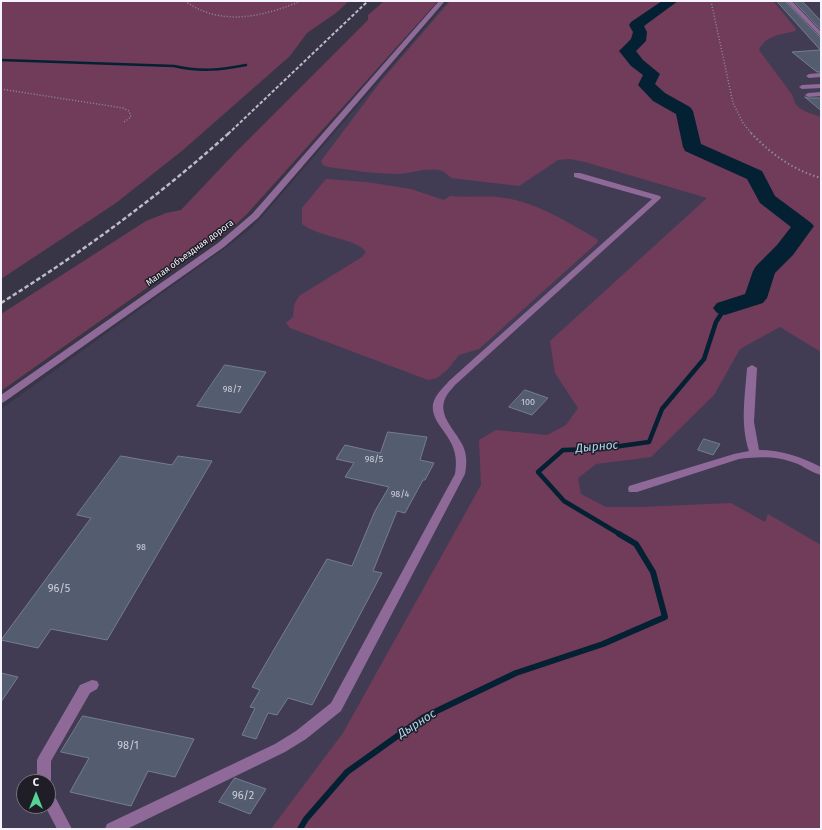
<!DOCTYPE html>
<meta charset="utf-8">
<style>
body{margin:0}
#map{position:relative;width:822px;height:830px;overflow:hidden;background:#383547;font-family:"Fira Sans",sans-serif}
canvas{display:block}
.frame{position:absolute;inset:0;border:2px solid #f5f3fe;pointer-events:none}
.north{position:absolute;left:16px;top:774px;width:40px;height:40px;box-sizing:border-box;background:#1f1e26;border:1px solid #75737c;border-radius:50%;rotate:0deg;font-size:11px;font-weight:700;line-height:16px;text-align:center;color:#f5f3fe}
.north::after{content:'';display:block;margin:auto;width:14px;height:18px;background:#54d395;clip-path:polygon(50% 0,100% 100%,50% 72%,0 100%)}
</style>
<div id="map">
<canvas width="822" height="830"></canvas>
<div class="frame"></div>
<div class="north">С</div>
</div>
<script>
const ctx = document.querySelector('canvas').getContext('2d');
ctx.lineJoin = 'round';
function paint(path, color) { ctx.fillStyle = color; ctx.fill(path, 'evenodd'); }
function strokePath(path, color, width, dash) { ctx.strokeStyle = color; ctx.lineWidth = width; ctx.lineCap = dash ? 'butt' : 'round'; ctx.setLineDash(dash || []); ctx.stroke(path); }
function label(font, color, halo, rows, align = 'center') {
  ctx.font = font + ' "Fira Sans",sans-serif'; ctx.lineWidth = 3; ctx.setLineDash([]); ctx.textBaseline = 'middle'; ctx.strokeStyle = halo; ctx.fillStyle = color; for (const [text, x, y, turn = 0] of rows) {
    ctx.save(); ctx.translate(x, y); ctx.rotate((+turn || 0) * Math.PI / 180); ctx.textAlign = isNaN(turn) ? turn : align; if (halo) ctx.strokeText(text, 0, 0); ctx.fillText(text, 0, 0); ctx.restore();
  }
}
paint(new Path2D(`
 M448,1H821V829H1V409L228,246L249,230L262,217ZM24,782H48V806H24Z`), '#413c54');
paint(new Path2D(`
 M1,1H349L336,13L307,33L290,56L183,150L116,203L1,279Z
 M384,1H438L247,214L233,227L1,391V314L146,221L166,213L181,210L235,153L368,20V15Z
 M450,1H773L796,29L795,31C780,35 766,35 759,50L793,96C794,110 810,113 821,117V352L780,327L740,349L714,395L651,457L596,464L578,478L581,494L606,507H640L731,503L765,522L768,514L821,545V829H271L343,733L481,485L479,440L496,430L547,435L566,425L578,408L555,373L550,341L707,198L585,162L570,159L558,160L519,186L451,178C447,174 444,171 438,170C425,168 412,173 398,174C375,174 351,170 328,167L323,165L321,161L381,81Z
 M326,179L367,182L411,189L444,200L450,196C468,198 487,195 505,198C538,203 569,223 597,239L598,242L479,349L459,355L447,370L437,378L428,380L290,328L286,323L293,317L294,305L299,296L362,257L366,252C356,238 320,238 302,224V208Z`), '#703c59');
strokePath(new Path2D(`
 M1,60L174,66C199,72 221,70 246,65`), '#032133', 2.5);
strokePath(new Path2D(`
 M621,535L564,501L538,472L563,450L599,449L649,442L662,409L704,359L716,322L725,308`), '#032133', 4.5);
strokePath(new Path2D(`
 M300,829L306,819L347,772L424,717L516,673L603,644L665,617L653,572L636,544L619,534`), '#032133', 6);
paint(new Path2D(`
 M662,1H678L644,26L647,32L646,41L636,51L643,60L660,74L655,84L665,93L690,107L693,111L701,144L762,171L775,196L810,222L814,226L793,255L775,273L767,298L763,303L725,315L717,313L713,308L717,303L745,294L753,271L756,266L777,245L791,227L760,203L747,179L685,151L683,147L676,114L653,101L638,85L643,75L631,66L619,51L631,39L633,32L629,25L631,22Z`), '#032133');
const building = new Path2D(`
 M777,1H785L821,38V72H817L792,52L820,50Z
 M794,1H802L821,21V30Z
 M805,97L808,98H821V110Z
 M225,365L266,372L240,413L197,406Z
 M525,390L548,398L532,415L509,407Z
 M388,432L427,437L420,460L434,463L425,480H423L405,513L397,511L373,571L382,573L312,705L288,698L277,715L268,713L256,739L242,735L255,708L250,707L260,690L252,687L327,559L352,566L375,511L389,487L345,477L354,463L336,459L345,445L380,453Z
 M704,439L720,444L713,455L698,450Z
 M121,456L172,465L178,456L212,461L107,640L51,629L38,648L1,640L91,518L77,515Z
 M1,673L18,677L1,702Z
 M83,716L194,739L175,777L148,771L131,806L70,792L89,758L61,752Z
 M235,778L266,789L250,814L219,802Z`);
paint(building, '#545d6f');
strokePath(building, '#757d90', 1);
strokePath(new Path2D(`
 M185,1C221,27 262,17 301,1
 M711,1L733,103L743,123L752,134
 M1,89L123,108L129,111L131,117L124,122`), '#8e8b9a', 1.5, [1, 2]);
strokePath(new Path2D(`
 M751,133C771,154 793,170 821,178`), '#8e8b9a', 2, [1.5, 2.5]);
paint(new Path2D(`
 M439,1H445L258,218L224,247L4,402L1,403V395L218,243L252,214Z
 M786,1H792L821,32V37Z
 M821,73V77L809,78L806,76L809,74Z
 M821,84V88L802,89L799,87L802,85Z
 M821,92V96L808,97L805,95L808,93Z
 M574,173H580L660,196L661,198L455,385C453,388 449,391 447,395C435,414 455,429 463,446C467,455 467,464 465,474L341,711L306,739L285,752L127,829H105L107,824L275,744L296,731L331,703L455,474C457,462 456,451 450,441C444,429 431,419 433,404C435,395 443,388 449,381L652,199L574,177Z
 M752,365L757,368L754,422L759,450C781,450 802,457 821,467V475C813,473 806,468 798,464C779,456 760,456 739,459L637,492H629L628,489L629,486L734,454L749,451C740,424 745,396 747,368Z
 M92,680L97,681L99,685L97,689L90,693L51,761V782L49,786L48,782H37V760L39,756L80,685Z
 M48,791L53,793L72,829H57L45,806H48Z`), '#8f6a98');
strokePath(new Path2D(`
 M228,134L368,1`), '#bebbc8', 2, [3.5, 2]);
strokePath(new Path2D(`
 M1,303C81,253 158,197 229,133`), '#bebbc8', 2.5, [4.5, 2.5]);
label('9px', '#f5f3fe', '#1f1e26', [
 ["Малая объездная дорога",190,253,-36]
]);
label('9px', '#cdceda', null, [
 ["98/7",232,389],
 ["100",528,402],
 ["98/5",374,459],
 ["98/4",400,494],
 ["98",141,547]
]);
label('11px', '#cdceda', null, [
 ["96/5",59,589],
 ["98/1",128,746],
 ["96/2",243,796]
]);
label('italic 12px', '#acd6f4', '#1f1e26', [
 ["Дырнос",597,447,-5],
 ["Дырнос",417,724,-32]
]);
</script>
